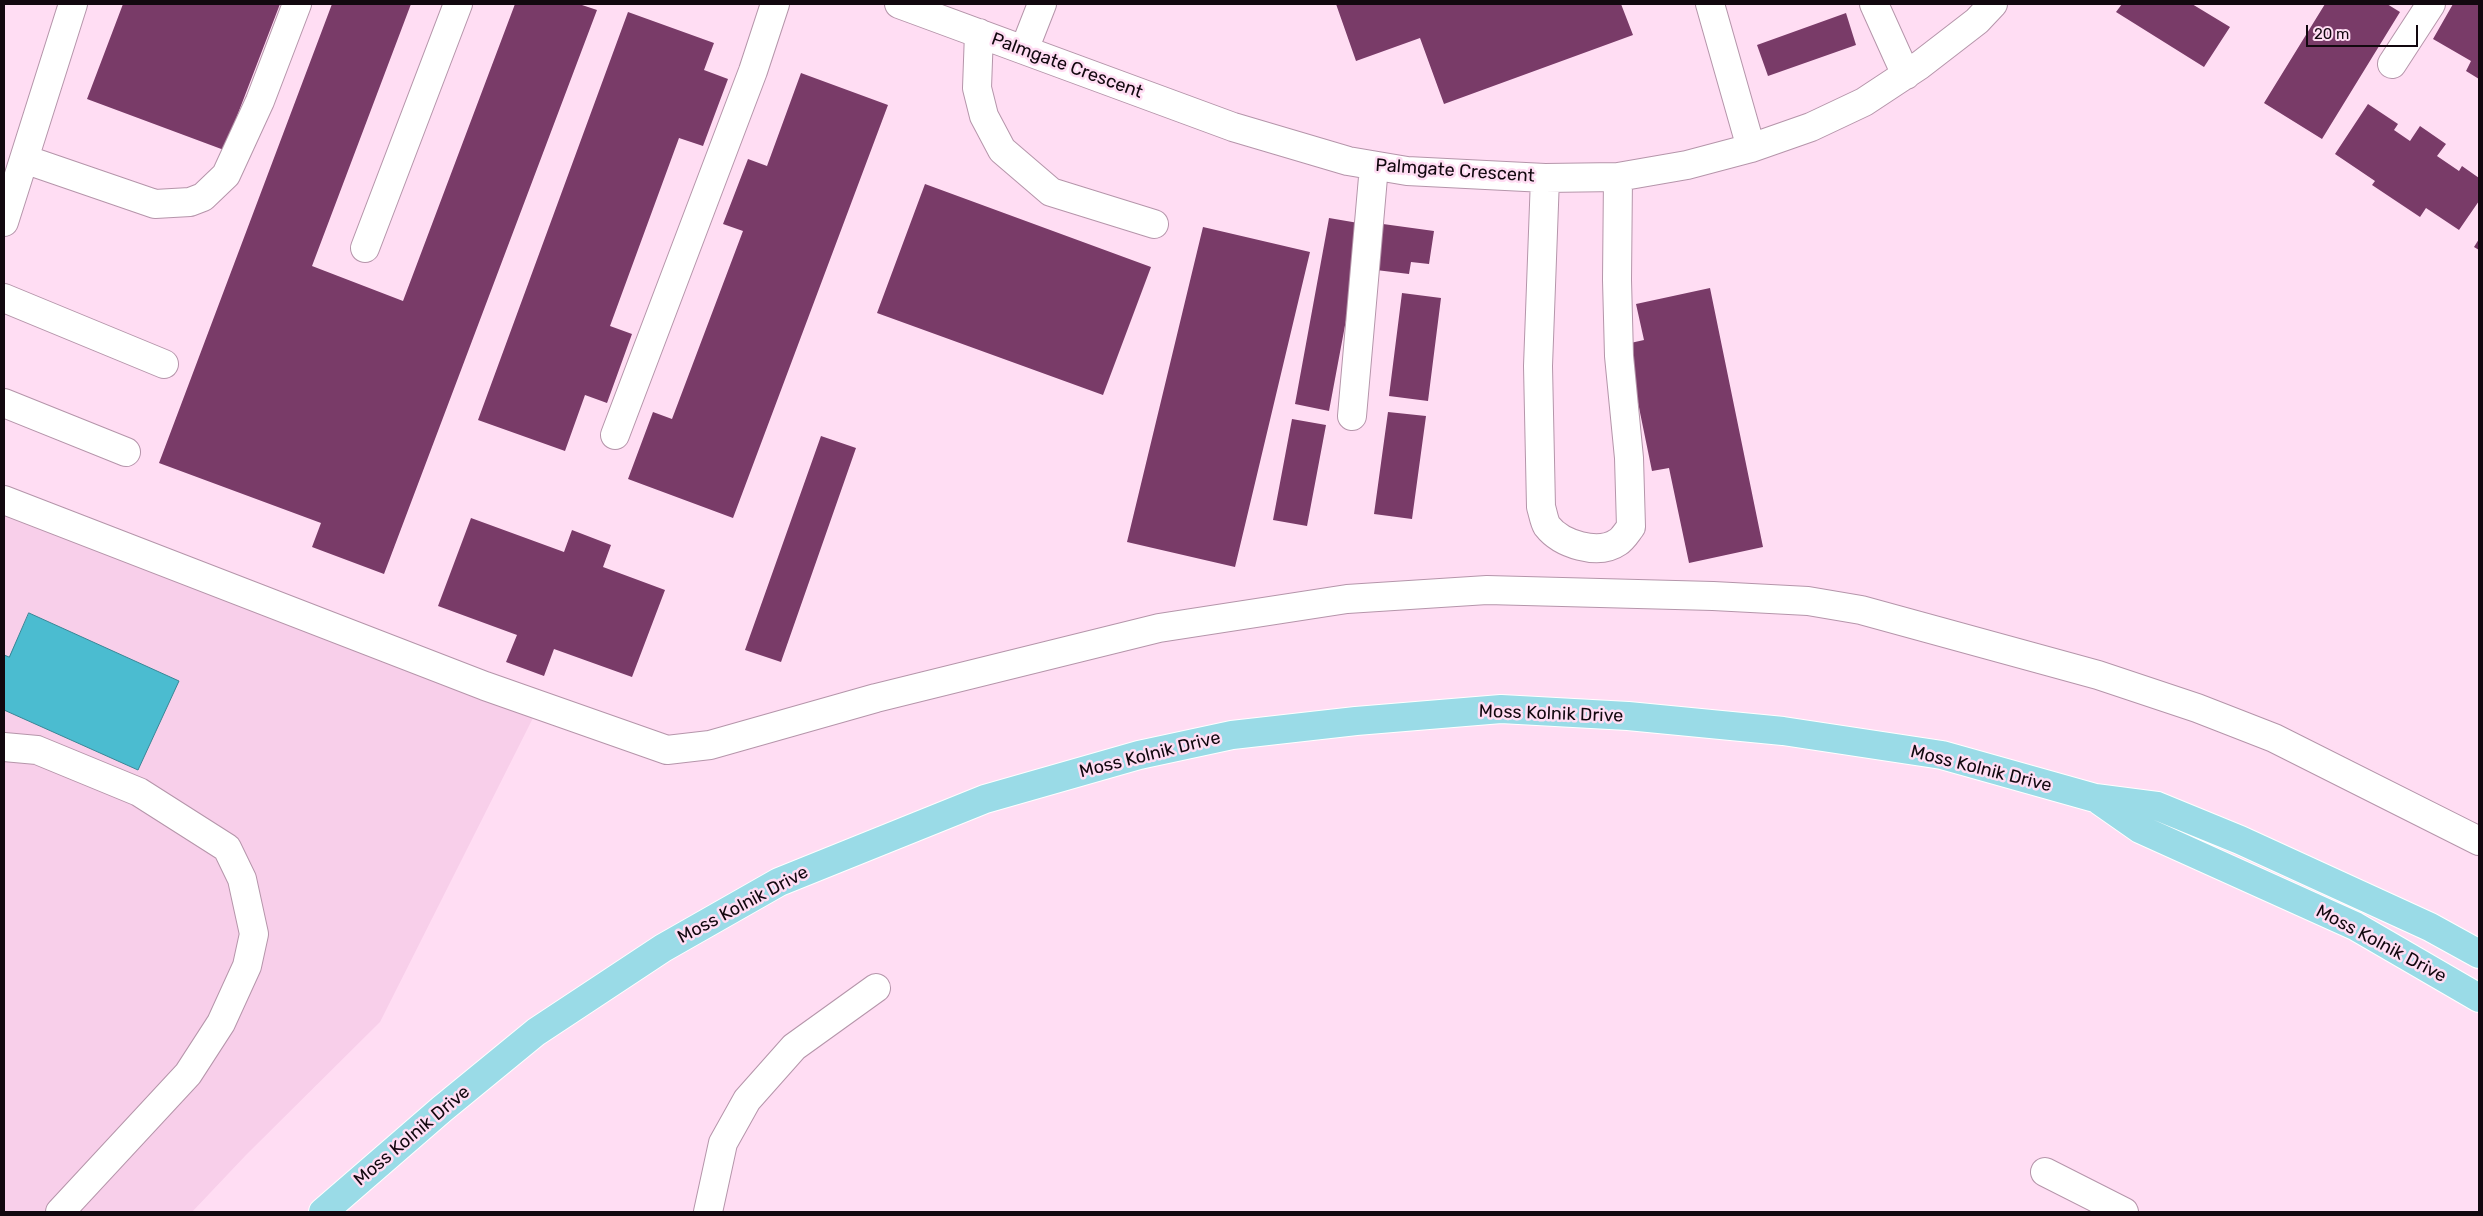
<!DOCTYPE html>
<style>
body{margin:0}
#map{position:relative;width:2483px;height:1216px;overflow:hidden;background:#ffddf3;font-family:Rubik,sans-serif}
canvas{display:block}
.frame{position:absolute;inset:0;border:5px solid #12080f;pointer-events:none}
.scale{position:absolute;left:2306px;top:25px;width:112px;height:22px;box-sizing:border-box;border:2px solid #12080f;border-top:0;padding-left:6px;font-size:15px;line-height:18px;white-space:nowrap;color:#12080f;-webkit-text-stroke:4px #ffddf3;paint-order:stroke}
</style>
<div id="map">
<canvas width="2483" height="1216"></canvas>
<div class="frame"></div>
<div class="scale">20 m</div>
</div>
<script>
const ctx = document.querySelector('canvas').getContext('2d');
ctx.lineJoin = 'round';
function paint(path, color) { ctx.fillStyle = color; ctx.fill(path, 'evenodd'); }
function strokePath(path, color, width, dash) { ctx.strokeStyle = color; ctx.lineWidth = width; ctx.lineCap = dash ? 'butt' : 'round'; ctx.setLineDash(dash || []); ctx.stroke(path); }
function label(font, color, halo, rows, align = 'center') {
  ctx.font = font + ' Rubik,sans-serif'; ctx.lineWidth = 5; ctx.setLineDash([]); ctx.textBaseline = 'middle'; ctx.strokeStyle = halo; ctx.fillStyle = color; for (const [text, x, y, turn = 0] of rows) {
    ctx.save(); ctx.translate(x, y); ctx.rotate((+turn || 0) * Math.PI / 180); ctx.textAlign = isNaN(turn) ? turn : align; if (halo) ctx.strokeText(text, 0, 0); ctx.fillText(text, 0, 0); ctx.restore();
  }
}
paint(new Path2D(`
 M4,511L534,716L380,1022L246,1155L192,1212H4Z`), '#f8cfea');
const water = new Path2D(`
 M29,613L179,681L138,770L4,710V655L9,657Z`);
paint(water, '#4bbcd0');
strokePath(water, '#3a8696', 1);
paint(new Path2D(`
 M123,4H280L224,150L87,99Z
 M332,4H411L312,266L403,301L515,4H579L597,10L384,574L312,547L321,523L159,463Z
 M1336,4H1621L1633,35L1444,104L1420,38L1356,61Z
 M2122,4H2192L2230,27L2204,67L2116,12Z
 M2325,4H2387L2400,12L2322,139L2264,103Z
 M2453,4H2479V79L2466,71L2471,61L2433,39Z
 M628,12L714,43L704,70L728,79L703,146L679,138L610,326L632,334L607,403L585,395L565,451L478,420Z
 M1846,13L1856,45L1768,76L1757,45Z
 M801,73L888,105L733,518L628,479L653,412L672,419L743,231L723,224L748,159L767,166Z
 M2368,104L2398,124L2394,130L2410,141L2420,126L2446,144L2437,156L2459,171L2462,166L2479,178V201L2459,230L2426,208L2420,217L2372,185L2375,181L2335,154Z
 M925,184L1151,267L1103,395L877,313Z
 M1329,218L1364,224L1329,411L1295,404Z
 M1383,224L1434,231L1429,264L1411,262L1409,274L1376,270Z
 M1203,227L1310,252L1235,567L1127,542Z
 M2479,239V250L2474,247Z
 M1710,288L1763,547L1689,563L1669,468L1652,471L1626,344L1644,340L1636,304Z
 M1402,293L1441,298L1428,401L1389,396Z
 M1388,412L1426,416L1412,519L1374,514Z
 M1292,419L1326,425L1307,526L1273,520Z
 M821,436L856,448L781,662L745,650Z
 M471,518L564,552L572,530L611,545L603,567L665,590L632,677L554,649L544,676L506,662L517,635L438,606Z`), '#793b68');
const minor = new Path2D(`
 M73,4L24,159L155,204L190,202L203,197L226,175L260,101L297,4
 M899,4L1233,127L1348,161L1407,171L1545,178L1618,177L1687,165L1751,148L1811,127L1864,102L1920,65L1977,21L1993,4
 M1710,4L1751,148
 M1874,4L1906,75
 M979,33L977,88L984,116L1002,150L1051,192L1154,224
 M1024,50L1042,4
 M2392,64L2431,4
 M1545,178L1538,366L1541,507C1543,513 1544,521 1547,526C1561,544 1598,556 1618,542C1623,539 1627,532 1631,527L1629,458L1619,356L1617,280L1618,177
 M4,222L24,159
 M365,248L458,4
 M4,298L164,364
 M4,403L126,452
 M1352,416L1374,166
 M615,435L753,71L775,4
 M4,500L485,686L667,750L710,745L876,698L1159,628L1347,599L1487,590L1713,596L1808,601L1861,610L2098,675L2197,708L2274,738L2479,841
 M4,747L37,750L139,792L227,848L242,879L254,934L247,966L221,1023L188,1074L60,1212
 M2045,1172L2124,1212
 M708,1212L723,1143L747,1100L794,1047L876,988`);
const major = new Path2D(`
 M2100,801L2140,829L2355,926L2479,998
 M323,1212L442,1109L536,1032L663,948L779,882L985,799L1139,755L1232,735L1356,721L1501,709L1628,716L1783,731L1942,755L2095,798L2157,806L2240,840L2430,927L2479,954`);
strokePath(minor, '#b595aa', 30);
strokePath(major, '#fff', 30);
strokePath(minor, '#fff', 28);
strokePath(major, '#9adbe7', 28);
label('18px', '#12080f', '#ffddf3', [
 ["Palmgate Crescent",1067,66,20],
 ["Palmgate Crescent",1455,171,4],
 ["Moss Kolnik Drive",1551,714,2],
 ["Moss Kolnik Drive",1150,755,-14],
 ["Moss Kolnik Drive",1981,769,14],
 ["Moss Kolnik Drive",743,905,-28],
 ["Moss Kolnik Drive",2381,944,28],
 ["Moss Kolnik Drive",412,1136,-40]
]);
</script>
